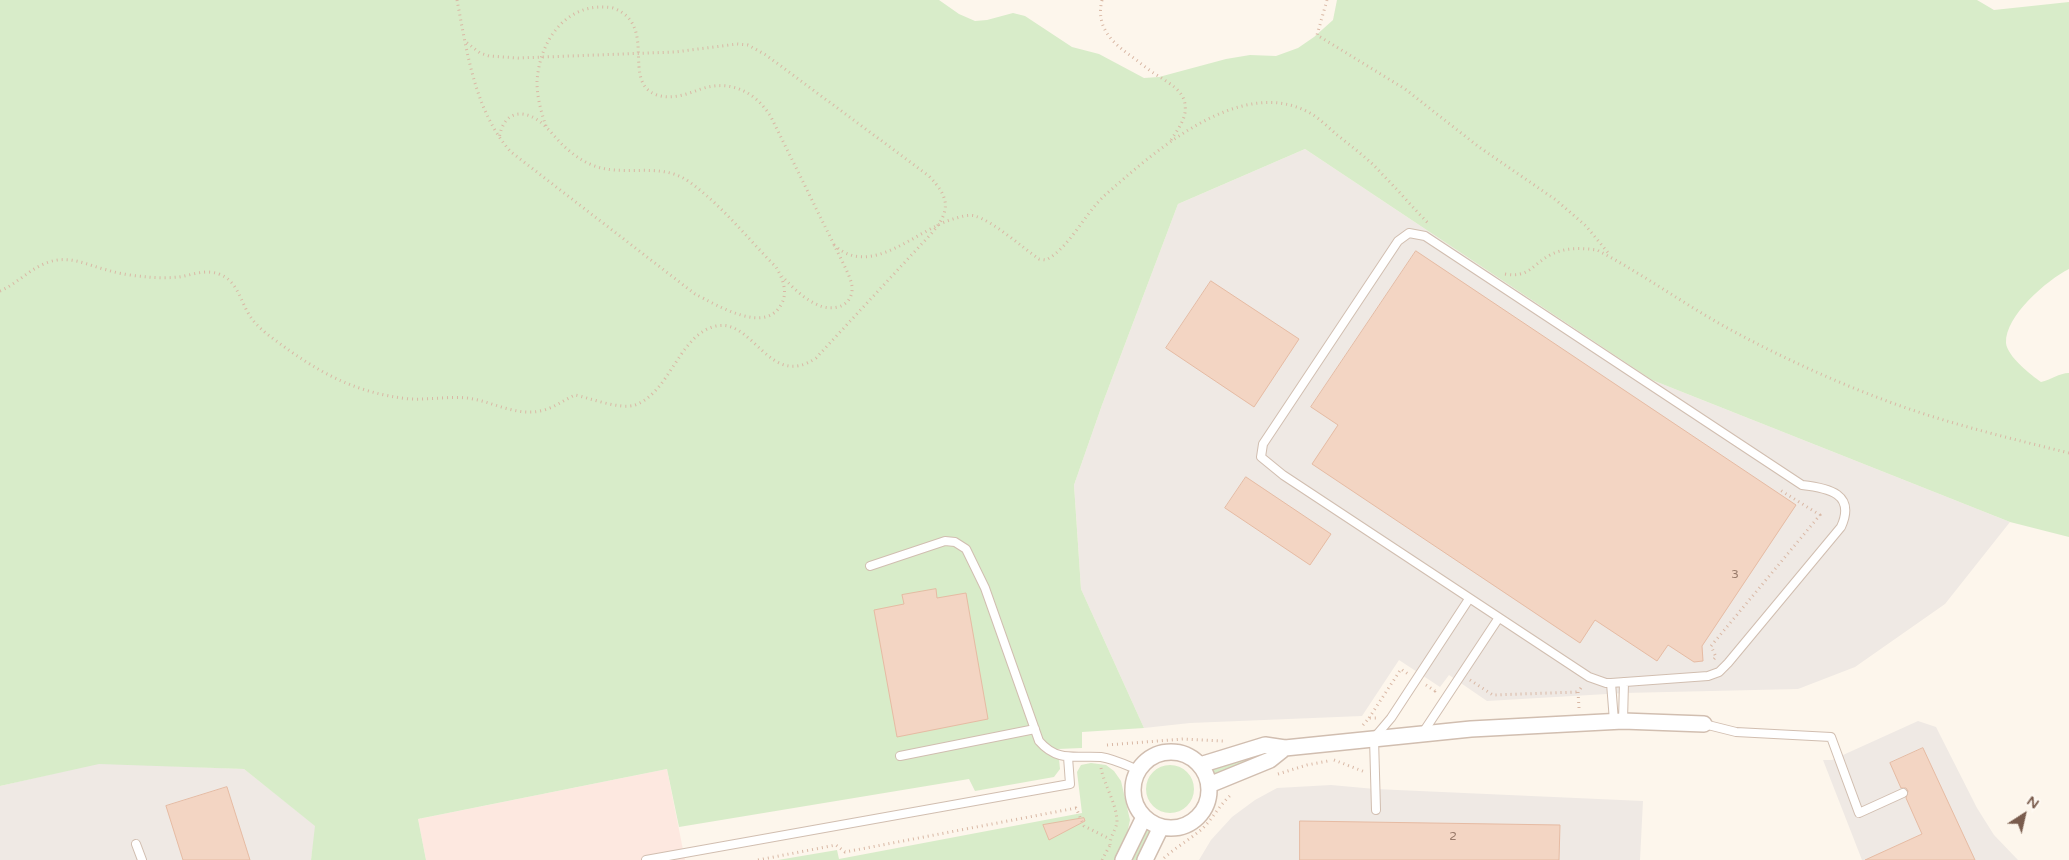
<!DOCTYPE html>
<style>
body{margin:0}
#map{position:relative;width:2069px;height:860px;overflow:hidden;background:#fdf6ec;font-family:"Varela Round",sans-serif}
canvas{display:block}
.north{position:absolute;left:1999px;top:790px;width:50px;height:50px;-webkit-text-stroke:4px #fffaf3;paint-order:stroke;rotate:35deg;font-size:14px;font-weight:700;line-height:20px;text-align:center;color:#7a5c4d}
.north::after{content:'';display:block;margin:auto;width:18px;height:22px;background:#7a5c4d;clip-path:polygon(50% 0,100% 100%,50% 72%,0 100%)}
</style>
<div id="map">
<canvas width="2069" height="860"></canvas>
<div class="north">N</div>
</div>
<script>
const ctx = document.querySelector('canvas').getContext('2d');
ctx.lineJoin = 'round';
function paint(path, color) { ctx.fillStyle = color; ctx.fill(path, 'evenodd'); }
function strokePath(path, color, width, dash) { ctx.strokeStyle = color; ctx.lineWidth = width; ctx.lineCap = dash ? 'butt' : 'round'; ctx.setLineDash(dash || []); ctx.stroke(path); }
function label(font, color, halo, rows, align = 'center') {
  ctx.font = font + ' "Varela Round",sans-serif'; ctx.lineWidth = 4.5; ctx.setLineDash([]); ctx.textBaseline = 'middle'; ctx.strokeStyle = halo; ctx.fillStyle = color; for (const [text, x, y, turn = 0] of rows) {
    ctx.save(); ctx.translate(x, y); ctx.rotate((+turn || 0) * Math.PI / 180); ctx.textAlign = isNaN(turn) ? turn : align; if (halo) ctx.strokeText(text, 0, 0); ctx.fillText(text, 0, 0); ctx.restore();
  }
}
paint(new Path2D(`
 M667,769L685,860H426L418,819Z`), '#fde8e0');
paint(new Path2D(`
 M1305,149L1652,380L2010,522L1945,604L1855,667L1798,689L1624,693L1487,701L1449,675L1440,687L1399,660L1362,716L1190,723L1144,728L1081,589L1074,485L1102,405L1178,204Z
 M1918,721L1936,727L1977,808L1994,835L2018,860H1862L1823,760H1832Z
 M99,763L244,769L316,826L311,860H0V786Z
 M1331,785L1375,789L1643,801L1640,860H1199L1211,840L1232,817L1255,800L1277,788Z`), '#efe9e4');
paint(new Path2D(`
 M0,0H939L959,14L975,21L987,20L1013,13L1025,16L1072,47L1099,54L1144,78L1159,77L1226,59L1250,55L1276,56L1298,48L1314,37L1333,20L1337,0H1977L1994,10L2069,2V269C2047,280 2005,316 2006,343C2007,356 2031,375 2041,382C2051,380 2059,373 2069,373V537L2010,522L1652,380L1305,149L1178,204L1102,405L1074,485L1081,589L1144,728L1082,732V748L1058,749L1060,769L1054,777L975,791L969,779L679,827L667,769L418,819L426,860H311L315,826L244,769L99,764L0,786Z
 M1274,751L1217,776L1211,772L1212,767L1242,756Z
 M1091,763L1106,765L1114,771L1121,781L1130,820L1127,834L1115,860H778L837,850L839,859L1082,813L1077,772L1081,765Z
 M1146 789a24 24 0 1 1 48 0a24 24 0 1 1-48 0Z
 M1147,829L1151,831L1139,860H1129L1143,831Z`), '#d8ecc9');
const building = new Path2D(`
 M1416,251L1796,505L1702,646L1703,661L1694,662L1668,645L1657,661L1595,620L1580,643L1312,464L1338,425L1311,407Z
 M1211,281L1299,339L1254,407L1166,348Z
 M1246,477L1331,534L1310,565L1225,508Z
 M936,589L937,598L966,593L988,719L897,737L874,610L904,604L902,595Z
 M1923,748L1975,860H1865L1922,834L1906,798L1908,791L1906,788H1901L1890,763Z
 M227,787L250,860H183L166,806Z
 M1084,818L1085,821L1049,840L1043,825Z
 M1300,821L1560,825L1559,860H1300Z`);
paint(building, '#f3d5c3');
strokePath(building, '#e6bba3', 1);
const lane = new Path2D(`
 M1409,233L1425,236L1802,485C1829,488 1856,494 1841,527L1728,663L1719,672L1708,676L1611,683H1606L1589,677L1283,475L1261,457L1263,444L1398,241Z
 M870,566L945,541L955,542L966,549L985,588L1039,741C1058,763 1076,755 1101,757C1114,759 1126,765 1138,770
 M1611,683L1614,721
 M1623,721L1624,682
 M1704,724L1736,732L1831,737L1859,813L1903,793
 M1422,734L1498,619
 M900,756L1035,729
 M1376,810L1374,738L1391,718L1469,599
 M136,844L142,860
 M646,860L1070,784L1068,757`);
const street = new Path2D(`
 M1133 790a38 38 0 1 1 76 0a38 38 0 1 1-76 0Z
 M1200,765L1265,745L1285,748L1471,729L1623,721L1704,724
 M1209,785L1270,760L1285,748
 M1123,860L1144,817
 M1145,860L1161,827`);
strokePath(lane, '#d1beb0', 10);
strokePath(street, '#d1beb0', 18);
strokePath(new Path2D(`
 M457,0C467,52 475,112 511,152L695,294C717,305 766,336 782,303C788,291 782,277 776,267C747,238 722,205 688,181C659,161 623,178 592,165C582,161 574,155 566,148C552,136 542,116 522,114C507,113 501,126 499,139
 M1102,0C1095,29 1114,44 1135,59C1143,65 1151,72 1160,77C1170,84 1184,91 1185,105C1187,118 1178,129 1171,140
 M1327,0L1317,35L1405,89L1479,147L1556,200L1586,226L1610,255
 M546,126C541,112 537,97 537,82C539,42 566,0 613,8C659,25 620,82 657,95C672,100 687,94 701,89C730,79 756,92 771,117L846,269C849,276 853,284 852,291C850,308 831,311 818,305C804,299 792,287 782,276
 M834,245C871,279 916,230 953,219C960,217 968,214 975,216C993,221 1023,248 1039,259L1046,260C1069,248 1084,215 1104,196C1153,153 1240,74 1310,113C1319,118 1328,127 1336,134C1352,147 1369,159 1382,174C1398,190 1413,208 1429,224
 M1505,274C1529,278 1532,265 1550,255C1565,247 1582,248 1597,250C1643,274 1685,305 1731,330C1779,356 1829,379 1879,398C1941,422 2005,437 2069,453
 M0,291C17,284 30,268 49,262C70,255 87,265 107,270C120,274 135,276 148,277C158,278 169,278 179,277C192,275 205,269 219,274C238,281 240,301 250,316C255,324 263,331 271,337C316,371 353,393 410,399C429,400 448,396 467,398C493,401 517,418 544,410C555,407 564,400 575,395C590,398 620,410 635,405C670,393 679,334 716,326C754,318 769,390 816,358L931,234C951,211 950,198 929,176L766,55L748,45L737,44L675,52L518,58L489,56L480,53L466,42
 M1714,659L1716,657L1711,646L1820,515L1780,490
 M1470,680L1493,695L1578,692
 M1426,685L1435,691L1436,688
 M1579,708L1578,692L1583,685
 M1369,718L1401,669L1408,674
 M1363,725L1369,718H1376
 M1107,745L1183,739L1223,741
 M1334,760L1365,772
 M1101,768C1104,785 1117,804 1117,822C1116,830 1110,836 1110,845
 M1278,774L1307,765L1328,761
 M1164,858C1176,847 1191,839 1203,828C1214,817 1220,804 1232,794
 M758,860L836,845L845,852L1076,808L1084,826L1110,839
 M1102,860L1110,845H1112`), '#d9b8a5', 3, [1, 4]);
strokePath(lane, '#fff', 8);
strokePath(street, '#fff', 15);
label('12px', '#987a6a', null, [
 ["3",1735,575],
 ["2",1453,837]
]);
</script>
